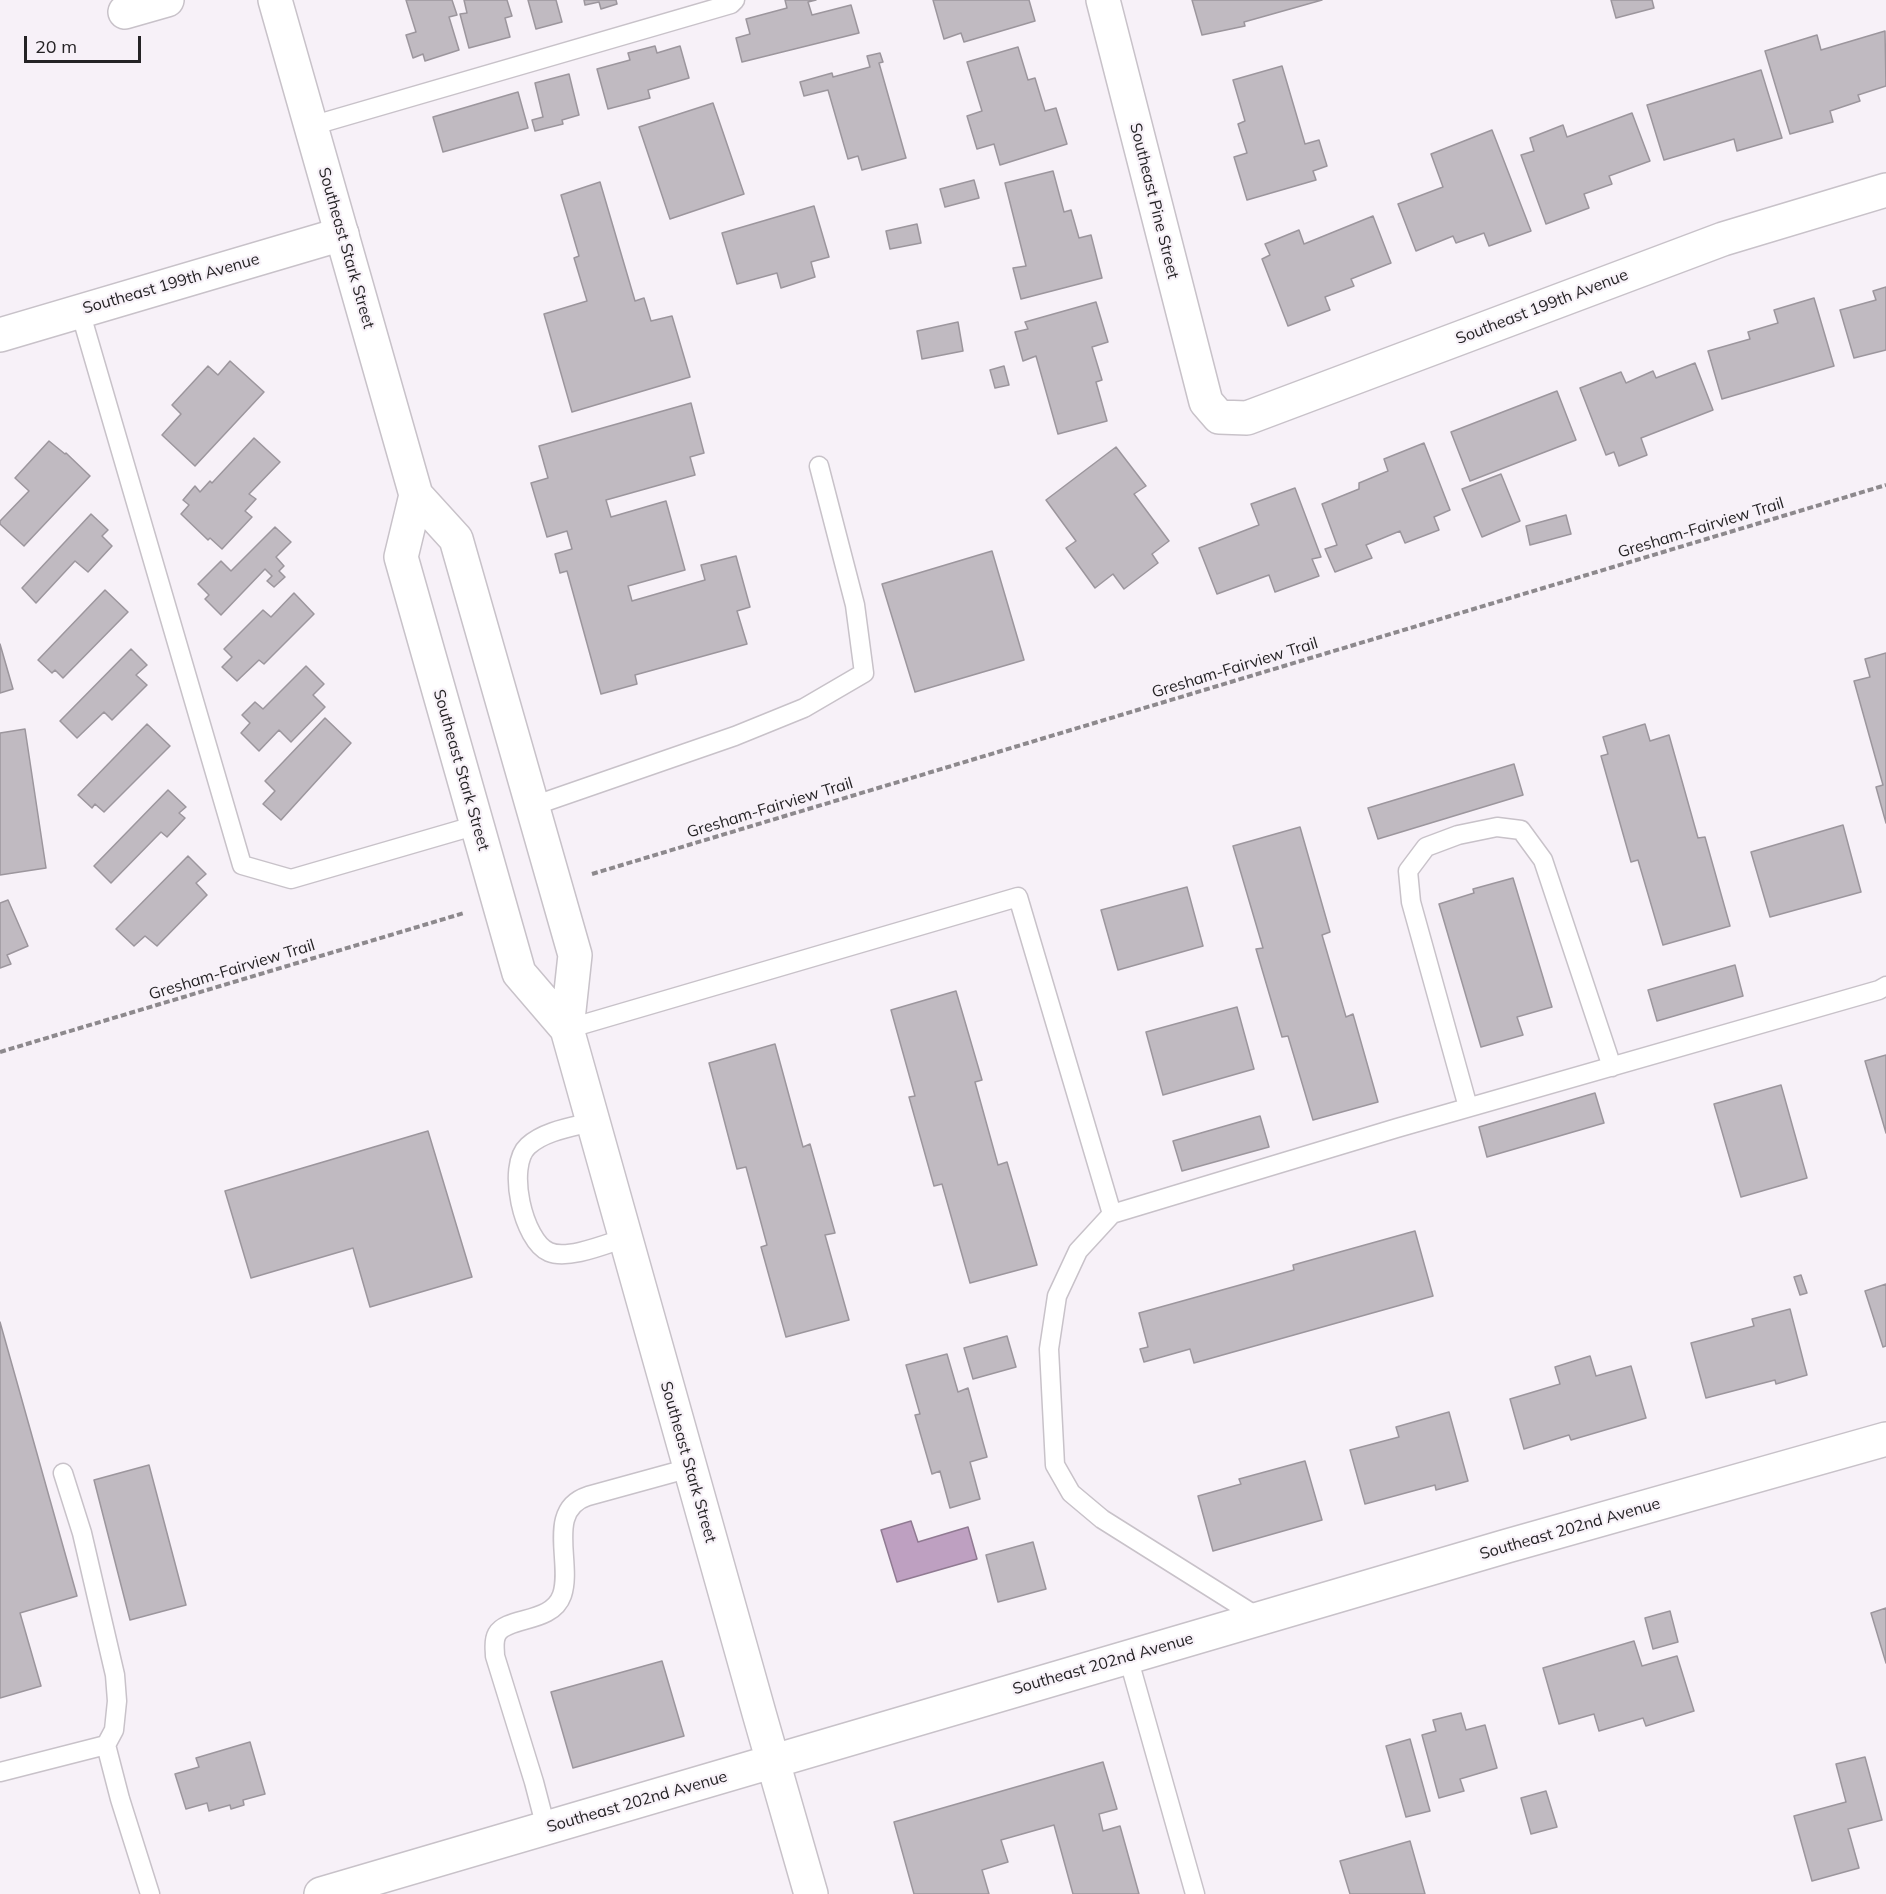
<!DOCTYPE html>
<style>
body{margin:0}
#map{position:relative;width:1886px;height:1894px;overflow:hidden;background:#f7f1f8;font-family:Mulish,sans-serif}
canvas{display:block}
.scale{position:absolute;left:24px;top:36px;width:117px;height:27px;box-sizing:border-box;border:3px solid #252325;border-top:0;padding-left:8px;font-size:18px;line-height:21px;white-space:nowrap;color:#252325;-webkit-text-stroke:4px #f7f1f8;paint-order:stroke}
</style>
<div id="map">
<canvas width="1886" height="1894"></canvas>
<div class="scale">20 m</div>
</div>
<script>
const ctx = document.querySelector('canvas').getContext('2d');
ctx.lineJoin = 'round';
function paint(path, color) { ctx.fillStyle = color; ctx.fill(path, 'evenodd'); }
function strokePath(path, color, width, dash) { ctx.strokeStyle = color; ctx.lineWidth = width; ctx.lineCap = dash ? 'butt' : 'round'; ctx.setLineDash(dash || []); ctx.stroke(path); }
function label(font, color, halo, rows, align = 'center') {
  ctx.font = font + ' Mulish,sans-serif'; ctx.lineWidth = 4.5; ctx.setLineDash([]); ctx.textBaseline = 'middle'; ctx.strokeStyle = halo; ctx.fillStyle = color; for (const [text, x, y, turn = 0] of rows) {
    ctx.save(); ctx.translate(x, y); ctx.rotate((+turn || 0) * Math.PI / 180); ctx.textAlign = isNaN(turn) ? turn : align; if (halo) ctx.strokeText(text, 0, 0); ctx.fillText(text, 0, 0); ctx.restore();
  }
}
const water = new Path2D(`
 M911,1521L918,1542L968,1527L977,1559L897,1582L881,1530Z`);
paint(water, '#bea0c1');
strokePath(water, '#907a92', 1.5);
const building = new Path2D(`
 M406,0H452L457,15L449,17L459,50L425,61L423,54L413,58L406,35L416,32Z
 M464,0H507L512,16L505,18L510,37L469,48L460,14L467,13Z
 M528,0H556L562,22L536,29Z
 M584,0H616L617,4L601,9L599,2L585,5Z
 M785,0H816L808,2L812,15L851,5L859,33L742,62L736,38L750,34L746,19L787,8Z
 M933,0H1029L1035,21L964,42L961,33L944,39Z
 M1192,0H1322L1244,22L1245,26L1202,35Z
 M1611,0H1652L1654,8L1616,18Z
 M1885,31L1886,86L1858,95L1860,101L1830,111L1833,122L1790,134L1765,51L1817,35L1821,50Z
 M655,46L657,53L680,46L689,78L648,90L650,98L608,109L597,69L630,60L628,53Z
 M1018,47L1028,80L1035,78L1045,111L1056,108L1067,144L1000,165L994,144L977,149L967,116L982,111L967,62Z
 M880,53L883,62L879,63L906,158L862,170L858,156L848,159L828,90L804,96L800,82L832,73L833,77L870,67L867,56Z
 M1282,66L1305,144L1319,140L1327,166L1313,171L1316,180L1247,200L1234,157L1247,153L1238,124L1245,121L1233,80Z
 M1761,70L1782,138L1737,151L1734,139L1664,160L1647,105Z
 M569,74L579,115L562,120L563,124L535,131L532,120L543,117L535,83Z
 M518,92L528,128L443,152L433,117Z
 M713,103L744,194L670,219L639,127Z
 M1632,113L1650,161L1609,176L1612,184L1584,194L1589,208L1546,224L1521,155L1534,151L1530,138L1563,125L1567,137Z
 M1492,130L1531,231L1489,246L1484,233L1456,243L1453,236L1416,251L1398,204L1443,187L1431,154Z
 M1053,171L1064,212L1071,210L1079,238L1091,235L1102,278L1021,299L1013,268L1026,266L1005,183Z
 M974,180L979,198L945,207L940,189Z
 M600,182L635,301L644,298L651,321L672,316L690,377L572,412L544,314L587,301L574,258L579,256L561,195Z
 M814,206L829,257L811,262L815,277L781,288L777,273L737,284L722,233Z
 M1373,216L1391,263L1351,279L1354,286L1325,297L1330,310L1288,326L1262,259L1270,255L1265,244L1299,230L1304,244Z
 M917,224L921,243L890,249L886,231Z
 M1886,287V350L1854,358L1840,310L1876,300L1873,291Z
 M1814,298L1834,366L1722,399L1708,351L1750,339L1748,332L1778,323L1774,310Z
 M1096,302L1108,342L1092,347L1102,380L1096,382L1107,421L1058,434L1036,356L1023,361L1015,332L1028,329L1025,322Z
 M958,322L963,351L922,359L917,331Z
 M230,361L264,392L195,466L162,435L181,414L172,405L208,366L218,375Z
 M1695,363L1713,410L1641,438L1647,455L1619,466L1614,452L1606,455L1580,388L1621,372L1626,383L1653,371L1656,378Z
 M1004,366L1009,385L995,388L990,370Z
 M1557,391L1576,440L1470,481L1451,432Z
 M691,403L704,453L690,457L695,475L606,500L611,517L666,501L685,570L628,586L632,601L705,580L701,565L736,556L750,607L737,611L747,644L635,675L637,684L601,694L567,571L560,573L555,554L572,549L567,531L547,537L531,483L548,478L539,446Z
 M254,438L280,462L249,494L256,499L245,511L252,517L222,549L210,538L208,540L181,514L189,505L183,500L195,486L200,492L210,481L212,483Z
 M49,441L65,454L66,453L90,476L24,546L0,524V521L29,491L15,478Z
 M1424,443L1450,510L1434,517L1439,530L1405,543L1400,531L1366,545L1372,558L1335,572L1325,549L1337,545L1322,504L1359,489V483L1388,471L1384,459Z
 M1116,447L1146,486L1134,494L1169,541L1152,554L1158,563L1124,589L1113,574L1095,588L1066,548L1076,541L1046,500Z
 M1501,474L1520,521L1482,537L1462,489Z
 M1295,488L1321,557L1312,559L1319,576L1275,592L1269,575L1217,594L1199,548L1259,525L1251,504Z
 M91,514L108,530L102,536L112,546L88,572L75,561L36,603L22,588Z
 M1566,515L1571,534L1530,545L1526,526Z
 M275,527L291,542L276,557L284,566L279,571L285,577L274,587L267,581L272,576L265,569L221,615L205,599L209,595L198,584L221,561L231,571Z
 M992,551L1024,660L915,692L882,584Z
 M105,590L128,612L63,678L55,670L52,673L38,660Z
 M294,593L314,614L264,664L259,660L237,681L222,667L232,657L224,649L263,610L271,617Z
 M0,644L13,689L0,693Z
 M131,649L147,665L136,675L147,685L112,720L104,712L77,738L60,721Z
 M1886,653V823L1876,787L1883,785L1854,681L1870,677L1865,659Z
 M306,666L324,684L313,695L325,707L291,742L279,730L259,751L241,733L250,723L242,715L255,702L263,709Z
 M325,718L351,743L281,820L263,804L275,791L265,781Z
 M147,724L170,746L104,812L95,804L92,808L78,795Z
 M1645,724L1650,741L1669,735L1698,838L1705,837L1730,926L1663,945L1638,860L1631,862L1601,756L1608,754L1603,737Z
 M25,729L46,868L0,875V733Z
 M1514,764L1523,795L1378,839L1368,808Z
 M168,790L186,807L179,813L185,818L167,837L161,832L111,883L94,866Z
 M1843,825L1861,892L1770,917L1751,852Z
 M1300,827L1330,932L1322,935L1346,1017L1353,1014L1378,1102L1313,1120L1288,1036L1282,1037L1256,949L1263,948L1233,846Z
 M188,856L206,874L196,883L207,895L157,946L145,936L134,946L116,929Z
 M1513,878L1552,1007L1517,1017L1523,1035L1481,1047L1439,904L1474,893L1473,889Z
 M1187,887L1203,946L1118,970L1101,910Z
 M8,900L28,946L7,955L11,964L0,968V903Z
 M1735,965L1743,996L1657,1021L1648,990Z
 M956,991L982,1080L975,1082L998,1165L1007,1162L1037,1265L970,1283L942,1184L934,1186L909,1097L915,1096L891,1010Z
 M1237,1007L1254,1069L1163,1095L1146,1032Z
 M775,1044L803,1147L810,1144L835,1233L825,1235L849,1320L786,1337L761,1247L767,1245L746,1167L737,1169L709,1063Z
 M1886,1055V1133L1865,1061Z
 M1781,1085L1807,1178L1741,1197L1714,1104Z
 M1595,1093L1604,1123L1487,1157L1479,1127Z
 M1260,1116L1269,1147L1182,1171L1173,1141Z
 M428,1131L472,1277L370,1307L353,1248L251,1278L225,1191Z
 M1415,1231L1433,1296L1194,1363L1190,1349L1144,1362L1140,1349L1148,1347L1139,1313L1294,1270L1293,1265Z
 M1801,1275L1807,1293L1800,1295L1794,1277Z
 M1886,1284V1346L1883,1347L1865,1291Z
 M1790,1309L1807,1375L1776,1384L1775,1380L1706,1398L1691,1343L1754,1326L1752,1319Z
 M0,1322L77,1596L20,1613L41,1686L0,1698Z
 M1007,1336L1016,1367L973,1379L964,1348Z
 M947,1354L958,1392L968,1388L987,1457L970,1462L980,1499L950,1508L940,1471L932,1474L915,1415L920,1414L906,1365Z
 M1590,1356L1596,1376L1631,1366L1646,1418L1571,1440L1569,1435L1524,1449L1510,1399L1560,1384L1555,1367Z
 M1449,1412L1468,1481L1436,1490L1435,1485L1365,1504L1350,1450L1399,1437L1396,1427Z
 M1305,1461L1322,1520L1213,1551L1198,1496L1241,1484L1239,1479Z
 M149,1465L186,1605L130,1620L94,1480Z
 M1033,1542L1046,1589L998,1602L986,1555Z
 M1886,1608V1663L1871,1613Z
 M1670,1611L1678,1642L1653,1649L1645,1618Z
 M1634,1641L1642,1666L1677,1656L1694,1711L1646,1726L1643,1718L1599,1731L1594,1714L1559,1724L1543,1668Z
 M662,1661L684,1736L573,1768L551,1692Z
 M1461,1713L1466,1730L1485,1725L1497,1768L1460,1779L1464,1791L1439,1798L1422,1735L1436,1731L1433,1720Z
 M1410,1739L1430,1811L1406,1817L1386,1746Z
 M250,1742L265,1794L243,1800L244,1805L231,1809L230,1805L209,1811L207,1803L186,1809L175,1774L199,1767L196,1758Z
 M1865,1757L1882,1820L1848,1829L1859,1868L1812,1881L1794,1816L1846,1802L1836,1764Z
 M1103,1762L1117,1809L1099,1814L1103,1831L1120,1826L1139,1894H1073L1054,1825L1001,1840L1008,1862L982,1870L989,1894H914L894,1822Z
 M1546,1791L1557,1827L1531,1834L1521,1798Z
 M1410,1841L1425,1894H1350L1340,1861Z`);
paint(building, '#c0bac1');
strokePath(building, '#9c969d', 1.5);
const lane = new Path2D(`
 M311,126L731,4L735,0
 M80,311L242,865L291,879L477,825
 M533,806L735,736L804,708L864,673L855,605L819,466
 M567,1029L1018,897L1112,1214L1078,1251L1057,1296L1049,1349L1055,1465L1071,1493L1102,1519L1261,1619
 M1468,1107L1411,902L1408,871L1426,847L1458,835L1497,827L1521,830L1543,860L1612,1067
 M592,1122C572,1127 544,1131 528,1146C506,1166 523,1241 549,1252C568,1260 606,1244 625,1238
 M1112,1214L1397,1128L1879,990L1886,986
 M63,1473L82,1533L115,1675L117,1701L114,1730L106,1745
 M1128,1657L1195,1894
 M0,1772L106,1745L120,1799L150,1894
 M546,1828L534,1782L495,1656C495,1649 493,1641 497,1634C507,1616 552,1624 562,1595C573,1563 545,1510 588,1496L690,1468`);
const street = new Path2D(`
 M1103,0L1206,402L1219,417L1247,418L1723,239L1886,190
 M125,12L167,0
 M0,335L342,234`);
const secondary = new Path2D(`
 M275,0L416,495L456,539L575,955L567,1029L759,1713L811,1894
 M416,495L401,557L519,973L567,1029
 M321,1894L1507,1546L1886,1439`);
strokePath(lane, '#c8c2c9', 21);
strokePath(street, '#c8c2c9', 36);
strokePath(secondary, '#c8c2c9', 36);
strokePath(new Path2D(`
 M592,874L1886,485
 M0,1052L464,913`), '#8d898d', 4, [6, 3]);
strokePath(lane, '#fff', 18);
strokePath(street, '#fff', 33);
strokePath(secondary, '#fff', 33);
label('16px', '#252325', '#f7f1f8', [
 ["Southeast Pine Street",1154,201,76],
 ["Southeast Stark Street",346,248,74],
 ["Southeast 199th Avenue",171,284,-16],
 ["Southeast 199th Avenue",1542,307,-21],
 ["Gresham-Fairview Trail",1701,528,-17],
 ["Gresham-Fairview Trail",1235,668,-17],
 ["Southeast Stark Street",461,770,74],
 ["Gresham-Fairview Trail",770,808,-17],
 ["Gresham-Fairview Trail",232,970,-17],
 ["Southeast Stark Street",688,1462,74],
 ["Southeast 202nd Avenue",1570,1529,-16],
 ["Southeast 202nd Avenue",1103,1664,-16],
 ["Southeast 202nd Avenue",637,1802,-16]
]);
</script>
